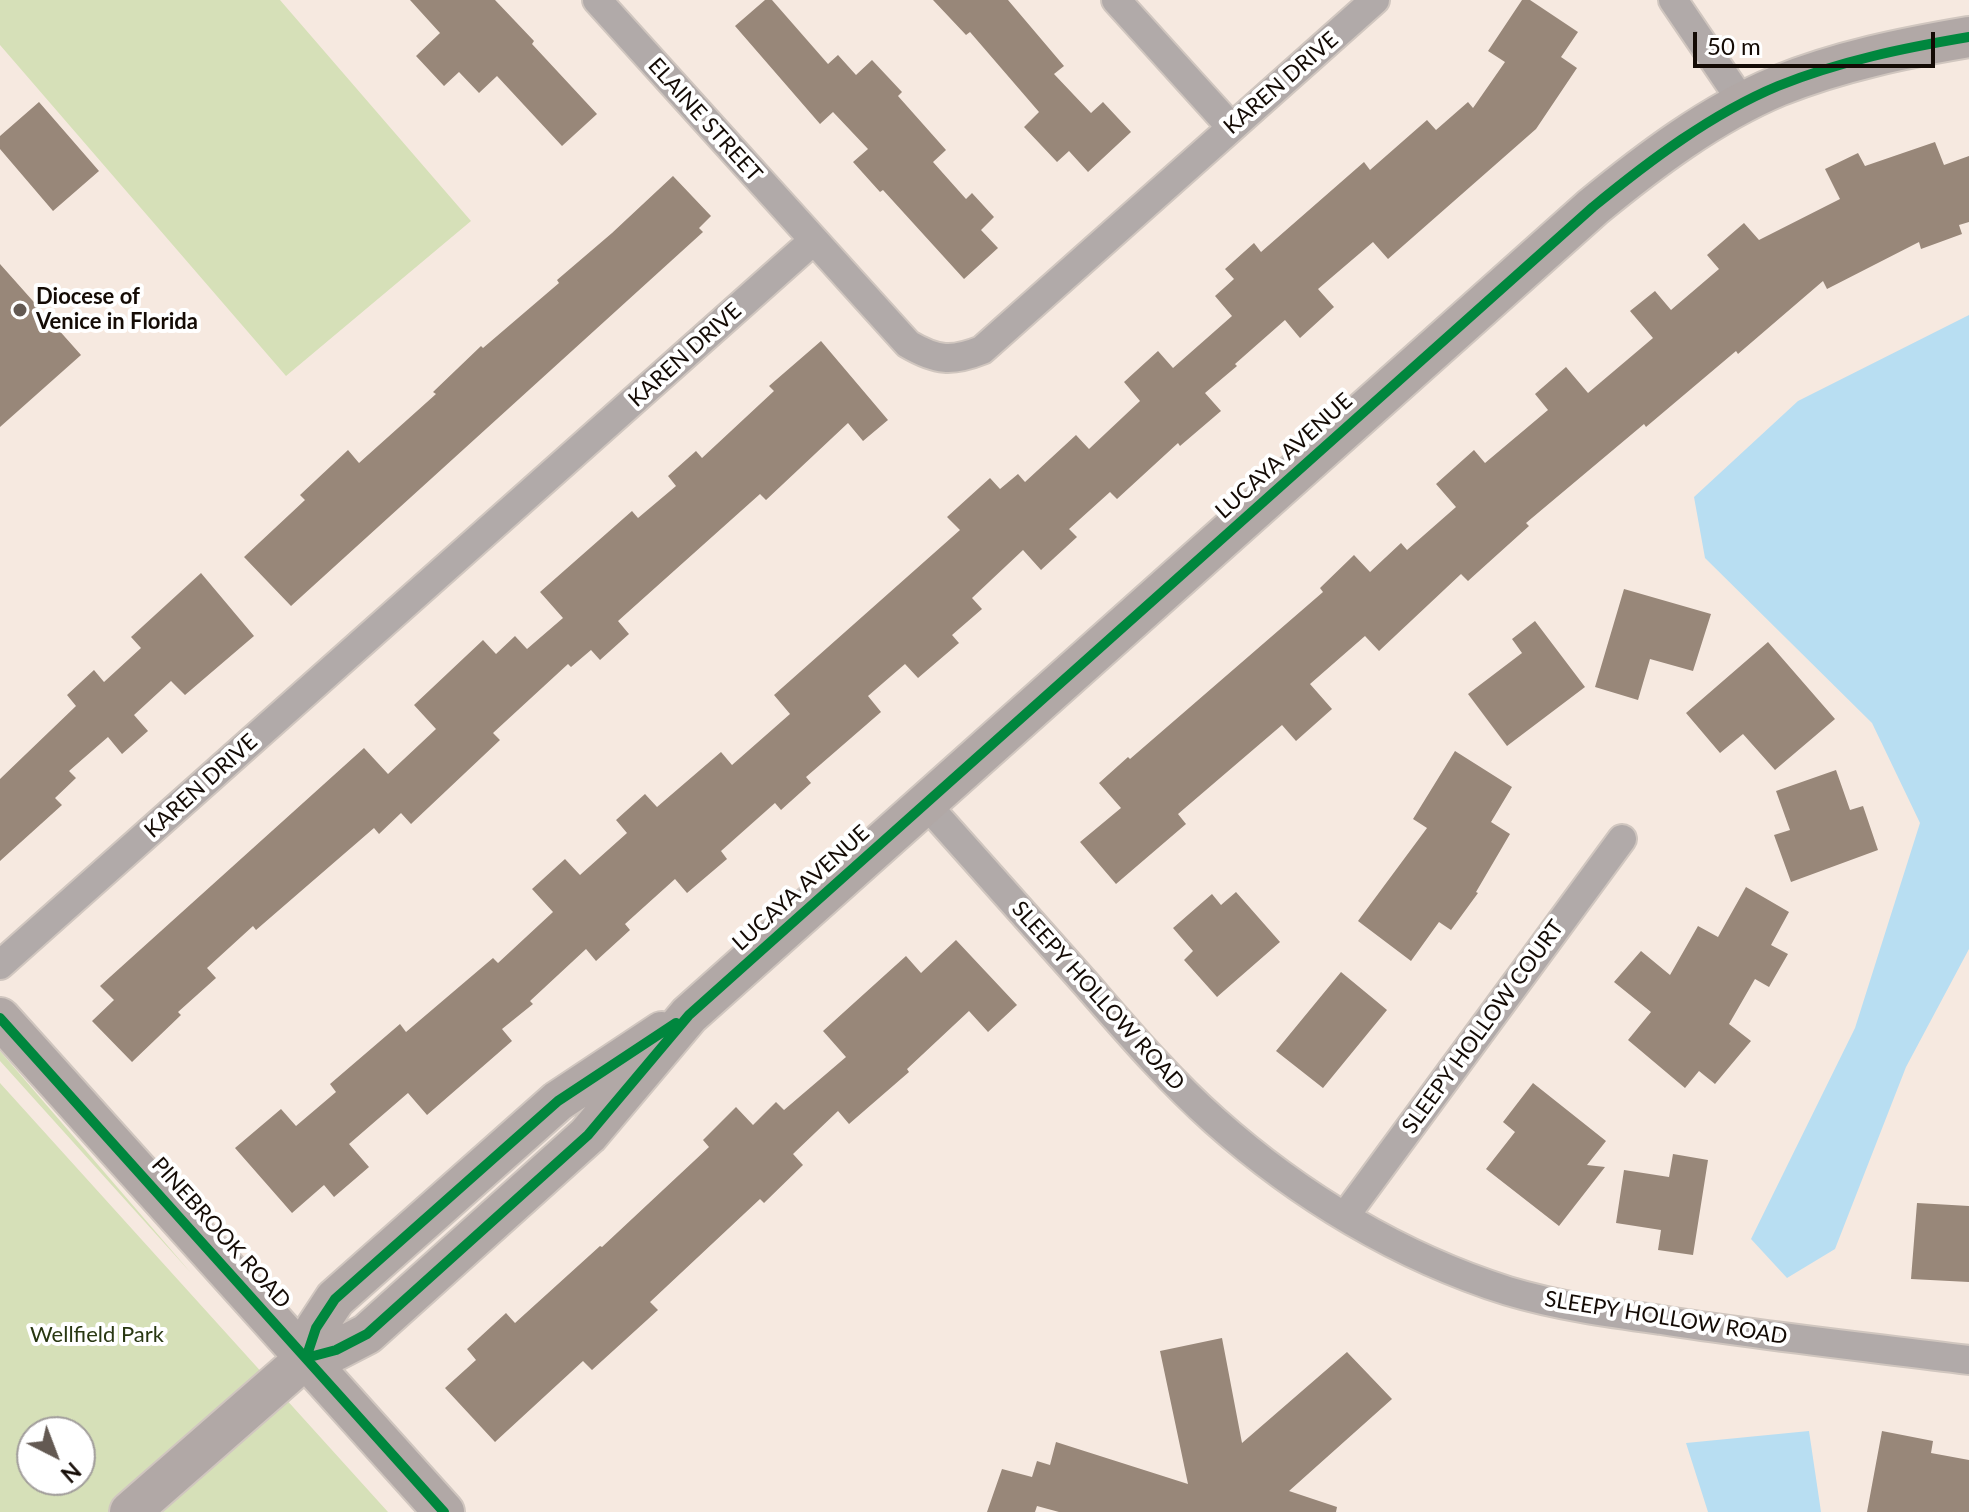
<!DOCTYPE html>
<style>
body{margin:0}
#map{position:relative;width:1969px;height:1512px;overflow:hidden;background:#f6e9e0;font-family:Lato,sans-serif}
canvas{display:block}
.north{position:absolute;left:16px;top:1416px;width:80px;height:80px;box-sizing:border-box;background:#fff;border:2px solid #a19d9b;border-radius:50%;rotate:138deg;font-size:22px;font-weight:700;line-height:32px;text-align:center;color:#140b05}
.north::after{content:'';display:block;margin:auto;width:28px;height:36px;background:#635952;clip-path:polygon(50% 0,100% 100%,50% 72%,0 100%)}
.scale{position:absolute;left:1693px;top:32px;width:242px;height:36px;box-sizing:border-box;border:4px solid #140b05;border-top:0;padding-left:10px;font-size:24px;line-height:28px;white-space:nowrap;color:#140b05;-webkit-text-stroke:6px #fff;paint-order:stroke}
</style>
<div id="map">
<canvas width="1969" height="1512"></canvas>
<div class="north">N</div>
<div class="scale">50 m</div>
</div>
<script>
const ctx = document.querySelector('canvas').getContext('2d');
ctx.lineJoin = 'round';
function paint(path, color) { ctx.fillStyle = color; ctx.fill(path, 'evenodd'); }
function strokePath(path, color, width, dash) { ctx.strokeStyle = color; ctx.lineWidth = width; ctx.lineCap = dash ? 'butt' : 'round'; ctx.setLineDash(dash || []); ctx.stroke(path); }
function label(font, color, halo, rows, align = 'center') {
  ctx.font = font + ' Lato,sans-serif'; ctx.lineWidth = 8; ctx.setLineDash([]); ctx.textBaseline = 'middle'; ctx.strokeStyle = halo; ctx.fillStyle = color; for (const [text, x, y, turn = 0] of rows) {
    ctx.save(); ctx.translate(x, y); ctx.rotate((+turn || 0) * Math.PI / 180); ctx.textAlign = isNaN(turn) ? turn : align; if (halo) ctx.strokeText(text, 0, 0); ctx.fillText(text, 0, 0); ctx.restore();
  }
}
paint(new Path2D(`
 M0,0H280L471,221L286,376L0,45Z
 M0,1051L167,1245L191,1273L0,1061Z
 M0,1083L388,1512H0ZM32,1432H80V1480H32Z`), '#d6e0b8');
paint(new Path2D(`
 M1969,315V949L1906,1067L1835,1249L1787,1278L1751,1239L1855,1028L1920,823L1872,723L1705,558L1694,497L1798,401Z
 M1809,1431L1821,1512H1708L1686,1443Z`), '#b8def2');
paint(new Path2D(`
 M410,0H495L534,41L532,44L597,114L562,146L497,76L479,93L459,72L444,86L416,56L440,33Z
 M765,0H772L828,64L838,55L856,75L872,60L902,92L898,96L946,150L933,162L966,199L972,193L994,217L981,230L998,248L964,279L883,190L880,192L853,162L868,149L833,112L820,124L735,26Z
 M933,0H1008L1064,66L1054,74L1091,113L1103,102L1131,132L1088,172L1069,151L1057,162L1024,127L1039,112L970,32L966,35Z
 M1522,0H1530L1578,32L1561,57L1577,68L1536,129L1388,259L1373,242L1318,289L1334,307L1300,338L1285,320L1235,364L1237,366L1205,393L1221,411L1180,446L1178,443L1117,499L1110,492L1069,529L1077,537L1041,570L1023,550L972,598L982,609L952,635L959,643L918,678L905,664L868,696L881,712L806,777L811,783L781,810L775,803L721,851L727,859L687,893L675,879L625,924L630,930L596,961L586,949L530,1001L533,1004L502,1029L512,1041L427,1115L408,1093L349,1144L369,1167L334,1197L324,1185L292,1213L235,1148L281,1109L296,1126L336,1092L330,1084L400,1024L406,1032L493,958L498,963L553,912L532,889L565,859L580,875L627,833L616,820L645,794L657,807L721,752L732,765L790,714L774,695L960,530L947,517L990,478L1000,489L1018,474L1025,482L1076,435L1089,449L1140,401L1124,382L1158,351L1173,368L1232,316L1215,296L1234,279L1225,269L1254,243L1261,252L1364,162L1370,170L1427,120L1436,130L1468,102L1473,108L1505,62L1488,51Z
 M39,102L99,171L53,211L0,149V136Z
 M1935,142L1944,165L1969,156V222L1959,225L1962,234L1921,249L1919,242L1827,289L1823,281L1738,354L1736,351L1646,427L1644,424L1526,523L1529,526L1468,581L1461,574L1379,651L1365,636L1310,684L1332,709L1296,741L1282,725L1178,814L1186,824L1116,884L1080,842L1121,808L1099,783L1128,757L1130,759L1323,592L1320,588L1354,555L1370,572L1401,543L1407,550L1456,507L1436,484L1474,450L1485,463L1548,410L1535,394L1566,367L1588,393L1653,338L1630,311L1655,291L1671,310L1719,269L1707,255L1744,223L1759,240L1840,199L1825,169L1858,153L1865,166Z
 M673,176L711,216L699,228L703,232L291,606L244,557L305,500L300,495L348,450L359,463L436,394L433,392L481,346L483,348L559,283L557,280L612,233Z
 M0,264L81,355L0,427Z
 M821,341L888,420L863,441L848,423L766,500L760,494L618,621L629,634L600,660L591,650L571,667L568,664L493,733L500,740L411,824L401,813L379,834L374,828L256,930L253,926L207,968L216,978L178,1012L181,1015L132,1062L92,1021L114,1000L100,986L364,748L388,774L436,729L414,705L483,640L496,654L515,636L527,649L563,618L540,592L632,511L638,518L676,486L668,476L696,451L702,458L774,391L769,386Z
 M201,573L254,636L185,695L171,681L134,715L148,731L122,754L108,737L69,771L76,778L55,798L62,805L0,861V779L76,706L67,695L94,670L104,682L141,648L131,637Z
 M1624,589L1711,614L1693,671L1650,659L1638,700L1595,687Z
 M1535,621L1585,687L1507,746L1468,694L1522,653L1512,639Z
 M1768,642L1835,719L1775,770L1743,734L1720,753L1686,713Z
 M1455,751L1512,787L1491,822L1510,834L1476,892L1478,893L1451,930L1439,922L1411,961L1358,921L1427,828L1413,819Z
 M1836,770L1850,810L1863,806L1878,850L1791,882L1774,835L1790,830L1776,791Z
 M1746,887L1789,912L1771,945L1788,954L1769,987L1755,979L1729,1024L1751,1041L1715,1084L1699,1071L1685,1088L1628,1040L1651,1012L1614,982L1641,951L1670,975L1698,926L1718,937Z
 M1236,892L1280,942L1217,997L1184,960L1193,951L1173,928L1212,894L1221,905Z
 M956,940L1017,1005L988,1032L969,1011L907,1069L909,1072L849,1124L838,1111L793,1154L803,1165L764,1203L760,1199L650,1302L658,1310L592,1370L583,1361L495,1442L445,1388L476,1360L467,1349L506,1313L515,1323L600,1246L602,1247L709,1147L703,1140L736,1107L753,1125L776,1102L784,1110L846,1057L823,1031L906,956L921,973Z
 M1341,972L1387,1010L1323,1088L1276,1051Z
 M1533,1083L1606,1141L1587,1165L1605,1167L1559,1226L1486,1169L1515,1132L1503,1122Z
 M1673,1154L1708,1160L1693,1255L1658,1250L1661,1230L1616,1223L1624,1170L1669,1177Z
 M1917,1203L1969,1206V1282L1911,1279Z
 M1222,1338L1242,1443L1347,1352L1392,1399L1289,1491L1337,1507L1336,1512H1059L1037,1506L1035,1512H987L1002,1469L1032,1477L1037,1461L1050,1465L1056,1442L1188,1484L1160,1351Z
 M1882,1431L1933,1441L1931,1453L1969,1460V1512H1867Z`), '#988779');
const street = new Path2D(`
 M597,0L908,344C937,361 952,362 982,350L1375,0
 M1116,0L1231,127
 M1673,0L1743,103
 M926,804C980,864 1033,925 1087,985C1128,1032 1168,1079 1215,1121C1299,1196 1400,1257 1508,1291C1558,1306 1610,1313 1661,1320C1763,1336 1866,1347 1969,1360
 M0,965L814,240
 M1345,1216L1622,839`);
const secondary = new Path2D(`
 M0,1018L444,1512
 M306,1358L316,1328L335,1299L558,1101L662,1032
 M130,1512L306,1358L336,1350L367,1334L588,1135L689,1015L1593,207C1649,161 1711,114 1778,86C1840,61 1904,48 1969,37`);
strokePath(street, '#d0c6bf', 32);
strokePath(secondary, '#d0c6bf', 44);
strokePath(street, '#b1aaa9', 28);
strokePath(secondary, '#b1a8a6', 40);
strokePath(new Path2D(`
 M0,1018L444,1512
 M306,1358L336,1350L367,1334L588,1135L689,1015L1593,207C1649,161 1711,114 1778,86C1840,61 1904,48 1969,37
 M306,1358L316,1328L335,1299L558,1101L676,1023`), '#00873e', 10);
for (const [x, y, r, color] of [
 [20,310,8,"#635952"]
]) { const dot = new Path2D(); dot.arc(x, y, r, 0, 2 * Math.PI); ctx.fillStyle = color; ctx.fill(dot); strokePath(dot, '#fff', 3); }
label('22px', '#140b05', '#fff', [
 ["KAREN DRIVE",1281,83,-41],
 ["ELAINE STREET",705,120,48],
 ["KAREN DRIVE",685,355,-42],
 ["LUCAYA AVENUE",1284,456,-42],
 ["KAREN DRIVE",201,786,-42],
 ["LUCAYA AVENUE",801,888,-42],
 ["SLEEPY HOLLOW ROAD",1098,996,48],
 ["SLEEPY HOLLOW COURT",1483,1027,-54],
 ["PINEBROOK ROAD",221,1233,48],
 ["SLEEPY HOLLOW ROAD",1666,1318,9]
]);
label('bold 22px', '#140b05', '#fff', [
 ["Diocese of",36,297],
 ["Venice in Florida",36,322]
], 'left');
label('22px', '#283711', '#fff', [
 ["Wellfield Park",97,1335]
]);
</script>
